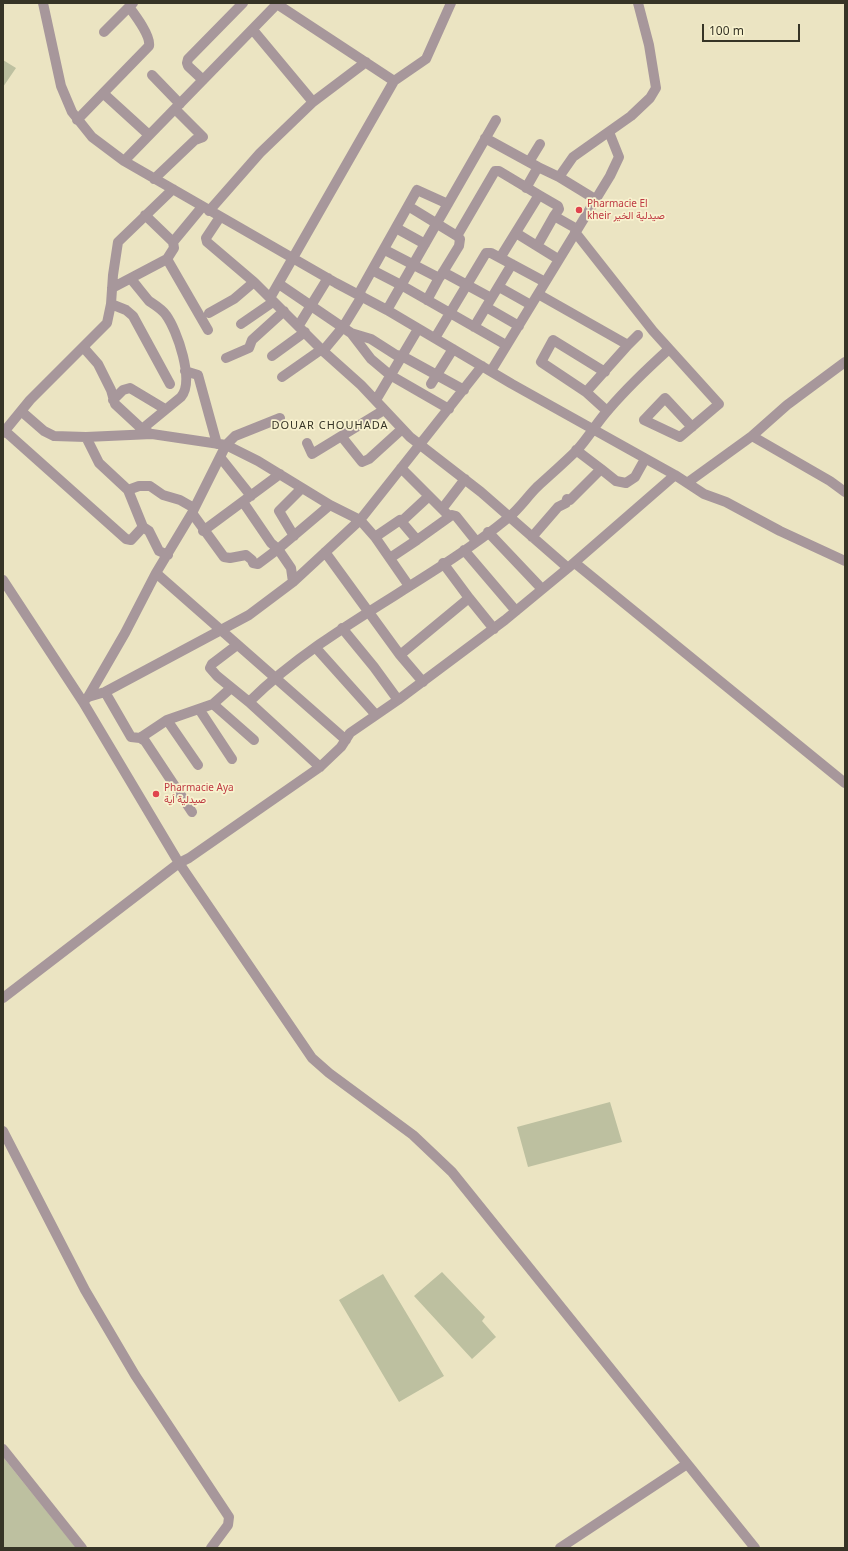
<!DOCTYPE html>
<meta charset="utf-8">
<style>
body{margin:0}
#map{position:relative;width:848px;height:1551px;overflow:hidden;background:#ebe4c2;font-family:"Noto Sans",sans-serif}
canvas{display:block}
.frame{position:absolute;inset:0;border:4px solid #363426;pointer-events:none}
.scale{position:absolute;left:702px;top:24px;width:98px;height:18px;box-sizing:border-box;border:2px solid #363426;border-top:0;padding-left:5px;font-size:12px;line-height:14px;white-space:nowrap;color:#363426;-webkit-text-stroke:3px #f8f2cf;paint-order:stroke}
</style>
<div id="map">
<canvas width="848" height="1551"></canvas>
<div class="frame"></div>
<div class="scale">100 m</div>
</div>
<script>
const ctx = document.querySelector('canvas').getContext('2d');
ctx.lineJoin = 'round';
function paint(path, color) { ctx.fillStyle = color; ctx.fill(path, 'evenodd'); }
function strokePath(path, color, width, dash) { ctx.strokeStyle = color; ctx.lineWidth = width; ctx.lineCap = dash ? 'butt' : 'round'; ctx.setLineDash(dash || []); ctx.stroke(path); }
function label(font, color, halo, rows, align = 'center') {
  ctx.font = font + ' "Noto Sans",Vazirmatn,sans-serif'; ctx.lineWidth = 3.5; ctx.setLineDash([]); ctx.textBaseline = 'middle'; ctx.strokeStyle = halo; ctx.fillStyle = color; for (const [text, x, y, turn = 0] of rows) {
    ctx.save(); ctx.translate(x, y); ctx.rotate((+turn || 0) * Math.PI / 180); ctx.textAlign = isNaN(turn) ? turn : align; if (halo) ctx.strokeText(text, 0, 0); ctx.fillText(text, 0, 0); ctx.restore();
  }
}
paint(new Path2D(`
 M3,60L16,68L3,87Z
 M610,1102L622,1142L528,1167L517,1127Z
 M442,1272L485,1317L482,1321L496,1337L472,1359L414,1296Z
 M383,1274L444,1376L399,1402L339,1300Z
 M3,1457L76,1548H3Z`), '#bdc0a0');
strokePath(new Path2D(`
 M43,3L61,86L72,112L92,137L124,161L336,283L387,310L512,384L675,475L704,494L726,502L780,531L845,561
 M253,30L313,102
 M104,32L133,3
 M152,75L180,104
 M203,80L188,66L187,63L188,59L243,3
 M104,94L149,135
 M77,120L149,46C151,36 135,15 129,7
 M485,138L538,167
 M124,161L277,4L394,81
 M529,162L540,144
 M559,177L573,157L631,116L650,98L656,88L649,45L638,3
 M154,179L195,140L203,137L175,109
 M526,188L538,167L559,177L595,199
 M408,206L457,236L495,171H499L539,195
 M209,211L260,153L313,102L366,62
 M220,217L206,238L207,242L254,282L323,351L361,385L410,437L481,492L568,568
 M396,228L425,244
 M575,232L653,331L719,404L680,437L644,420L665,398L692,427
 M516,233L558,259
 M173,242L202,207
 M537,246L554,216
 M385,250L439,278L427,300
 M500,258L539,195L558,206L559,209L554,216L577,229
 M167,259L208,330
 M372,270L401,285L506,345
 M443,272L491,298
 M440,277L459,246L460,239L457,236
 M131,279C137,286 143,294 149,301C155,305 162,309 166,315C177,330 195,381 181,397L142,429
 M279,284L351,333L371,339L396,355L402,356L464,390
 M499,287L531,305
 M112,288L167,259L174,248L173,242L145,215
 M538,294L628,345L638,335
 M358,295L417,190L448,204
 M270,298L394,81L426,59L451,3
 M111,304L126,310L133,316L170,384
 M486,307L519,326
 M387,310L496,120
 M209,313L234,299L254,282
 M241,324L273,302
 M299,325L328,278
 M474,327L512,264
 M351,333L371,359L390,375L449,409
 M435,338L486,253H491L545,282
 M83,347L98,364L111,390L115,404L142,429L148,432
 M323,351L343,327L362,296
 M272,356L305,332
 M226,358L249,348L252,340L284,311
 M845,362L787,405L752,436L830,481L845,492
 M185,371L198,375L217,444
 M491,371L610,176L619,157L609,132
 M282,377L322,349
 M431,384L453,349
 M586,392L541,362L553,340L605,372
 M113,400L123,390L130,388L165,409
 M376,400L418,329
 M21,411L44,431L54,436L86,437L152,434L226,445L258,461L330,505L360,520L375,537L400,520L417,540L452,515L456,516L476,541
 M607,411L586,392L628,345
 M5,431L126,539L131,540L143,527
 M3,433L30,400L107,323L111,304L113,275L118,242L173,189
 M86,437L99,463L128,490L143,527L149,531L159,551L168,555
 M342,437L362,462L369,459L402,429
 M307,443L312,454L384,410
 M220,457L251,496
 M401,468L449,516
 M601,469L616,481L626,483L635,477L645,459
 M687,483L752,436
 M128,490L139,486H150L163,495L180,500L194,508
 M442,509L465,479
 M192,513L224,557L230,558L246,555L252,560L253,563L258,564L278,549L271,543L243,502
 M402,521L429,496
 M203,531L280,474
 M488,532L542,589
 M294,536L279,511L302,488
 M375,537L409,586
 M532,537L558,507L566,503L567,499L570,500L601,469L576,450
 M464,550L516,611
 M325,552L400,655L469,598L443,563
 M390,558L417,540
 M575,563L845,783
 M156,573L346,740
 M3,580L83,702L179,863L312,1058L329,1073L413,1135L452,1172L755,1548
 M293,582L291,568L278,549L330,505
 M469,598L494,629
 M342,628L374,667L398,700
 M237,645L212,664L210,668L217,676L249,702C325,627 426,585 508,518C519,509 527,497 537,487C550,475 564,463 577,450C589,437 597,422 609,409C627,388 648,368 669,349
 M316,648L376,715
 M400,655L423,682
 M105,692L131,737L140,738L145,741L192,812
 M88,697L125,633L156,573L192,513L226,445L235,436L280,418
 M83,702L88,697L105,692L249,615L293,582L360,520L482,366
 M249,702L320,767
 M213,704L254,740
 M199,709L232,759
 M167,720L198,765
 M140,738L167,720L213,704L231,688
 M3,998L179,863L189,858L320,767L341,747L350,733L398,700L505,620L568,568L675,475
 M3,1131L85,1290L135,1375L229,1517L228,1525L211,1548
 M3,1449L82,1548
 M560,1548L687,1464`), '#a7979b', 10);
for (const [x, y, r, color] of [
 [579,210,4,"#e0444e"],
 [156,794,4,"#e0444e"]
]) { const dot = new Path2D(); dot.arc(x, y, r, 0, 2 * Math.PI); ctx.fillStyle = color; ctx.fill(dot); strokePath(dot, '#f8f2cf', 1.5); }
label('10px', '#be3a42', '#f8f2cf', [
 ["Pharmacie El",587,204],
 ["kheir صيدلية الخير",587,216],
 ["Pharmacie Aya",164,788],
 ["صيدلية اَية",164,800]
], 'left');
ctx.letterSpacing = '1px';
label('11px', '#363426', '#f8f2cf', [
 ["DOUAR CHOUHADA",330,426]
]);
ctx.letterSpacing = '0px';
</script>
